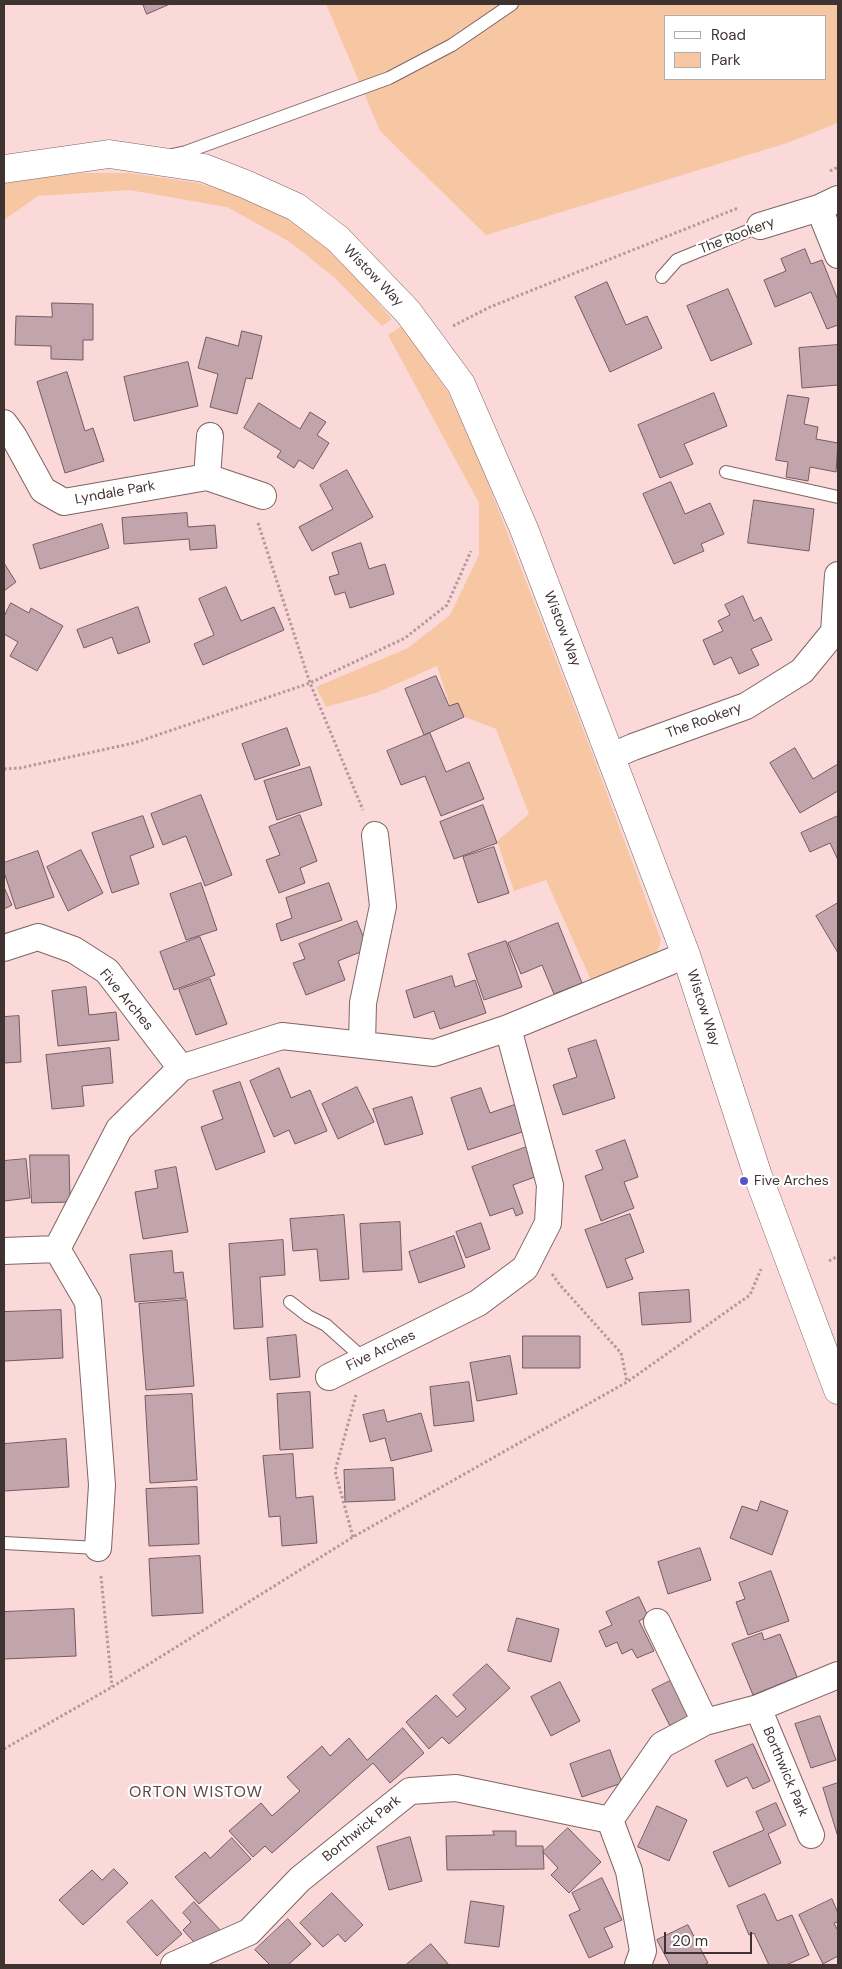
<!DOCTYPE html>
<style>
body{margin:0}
#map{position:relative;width:842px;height:1969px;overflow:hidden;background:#fbd9d9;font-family:"DM Sans",sans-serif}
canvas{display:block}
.frame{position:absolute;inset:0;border:5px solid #3f3332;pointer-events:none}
.legend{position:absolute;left:664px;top:15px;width:162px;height:65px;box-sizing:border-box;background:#fff;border:1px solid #b2adad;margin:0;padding:6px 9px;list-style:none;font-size:15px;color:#3f3332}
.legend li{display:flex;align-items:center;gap:10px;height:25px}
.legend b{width:25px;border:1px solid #b2adad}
.scale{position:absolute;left:664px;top:1932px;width:88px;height:22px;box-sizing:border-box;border:2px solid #3f3332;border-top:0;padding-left:6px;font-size:15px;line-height:18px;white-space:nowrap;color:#3f3332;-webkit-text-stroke:4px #fff;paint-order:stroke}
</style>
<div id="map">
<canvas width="842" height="1969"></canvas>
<div class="frame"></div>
<ul class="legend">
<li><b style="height:6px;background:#fff"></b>Road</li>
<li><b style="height:14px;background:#f7c7a4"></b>Park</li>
</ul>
<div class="scale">20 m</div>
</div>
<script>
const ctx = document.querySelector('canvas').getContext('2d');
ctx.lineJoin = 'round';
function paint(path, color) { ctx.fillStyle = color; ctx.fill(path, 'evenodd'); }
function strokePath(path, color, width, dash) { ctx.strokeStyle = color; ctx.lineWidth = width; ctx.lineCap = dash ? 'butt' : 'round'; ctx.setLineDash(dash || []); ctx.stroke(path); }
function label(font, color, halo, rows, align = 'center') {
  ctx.font = font + ' "DM Sans",sans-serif'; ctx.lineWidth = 4.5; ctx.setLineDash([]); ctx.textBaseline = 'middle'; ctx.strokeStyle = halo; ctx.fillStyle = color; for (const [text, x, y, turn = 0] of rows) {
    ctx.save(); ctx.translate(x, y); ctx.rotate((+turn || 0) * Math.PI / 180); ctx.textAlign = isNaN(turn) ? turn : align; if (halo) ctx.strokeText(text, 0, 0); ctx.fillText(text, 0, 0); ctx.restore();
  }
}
paint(new Path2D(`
 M326,4H838V123L787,143L486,235L380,131ZM666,16H826V79H666Z
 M83,173H130L198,183L254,200L309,231L337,256L392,319L382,326L335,278L290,242L227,207L129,190L38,196L4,220V181Z
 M402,326L448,392L480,462L589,745L661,940L656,956L591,980L546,880L514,891L497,841L529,814L496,729L452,712L437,666L376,693L326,707L316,687L408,648L450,615L479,555V503L388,335Z`), '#f7c7a4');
const building = new Path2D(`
 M143,4H170L147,14Z
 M805,249L811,264L822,260L838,300V325L827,329L811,292L775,307L764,280L786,271L781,259Z
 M607,282L626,325L647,316L662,348L610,372L575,297Z
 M728,289L752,344L711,361L687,306Z
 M52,303L93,304V340H83V360L51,359V346L15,345L16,316L52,317Z
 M242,331L262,336L252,379L246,378L237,414L210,407L218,374L198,368L206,337L238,346Z
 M838,345V385L802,388L799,348Z
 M188,362L198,406L134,421L124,377Z
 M67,372L85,431L93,428L104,461L65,473L37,382Z
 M714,393L727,426L684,444L693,464L660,478L638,425Z
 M788,395L809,398L804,424L818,427L816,439L838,443L836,472L810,467L808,481L786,477L788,462L776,460Z
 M259,403L300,429L310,412L326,422L317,435L329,443L313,469L299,460L294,468L277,457L281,451L244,428Z
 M347,470L373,517L312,551L299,527L333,509L320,485Z
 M671,482L685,514L710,503L724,534L701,544L704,551L674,564L643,494Z
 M754,500L814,509L809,551L748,543Z
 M187,513L188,527L215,525L217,548L190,550L189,539L124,544L122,518Z
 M102,524L109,548L40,569L33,545Z
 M361,543L369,569L385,564L394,594L350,608L345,592L335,595L329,577L339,574L332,553Z
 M4,563L16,582L4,591Z
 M226,587L241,621L274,607L284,630L203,665L194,644L214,635L199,599Z
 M743,596L754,621L761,617L772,640L751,649L759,665L739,674L731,657L714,665L703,640L723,631L718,621L730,615L725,605Z
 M11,603L29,613L31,608L63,626L37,671L10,656L18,642L4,634V617Z
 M138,607L150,642L118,654L112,637L84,648L77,630Z
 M436,676L449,706L458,703L464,717L424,735L405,689Z
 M287,728L300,765L255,780L242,744Z
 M430,733L446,772L469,762L484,799L441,816L425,776L401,785L387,751Z
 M795,748L813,779L838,764V791L800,813L770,763Z
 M310,767L322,805L277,820L264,781Z
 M201,795L232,875L205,886L186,836L163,845L151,814Z
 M483,805L497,843L454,859L440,822Z
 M300,815L317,861L300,868L305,883L279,893L266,860L280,855L269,827Z
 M143,816L154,847L130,856L139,884L112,893L92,833Z
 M838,816V860L830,843L810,852L801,833Z
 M494,847L509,893L478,903L463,857Z
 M81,850L103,893L68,911L47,867Z
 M38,851L54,897L16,909L4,872V863Z
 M201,883L217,930L186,940L170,894Z
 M329,883L342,920L281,941L276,924L292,918L286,898Z
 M4,887L12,905L4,909Z
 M838,903V953L816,916Z
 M357,921L368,949L338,961L345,980L306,995L293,963L305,959L299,944Z
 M558,923L582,983L554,994L542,965L521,974L508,943Z
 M200,937L215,975L174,990L160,952Z
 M506,941L522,987L484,1000L468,954Z
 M452,976L455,987L475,980L486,1013L440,1029L434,1011L414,1018L406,991Z
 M210,979L227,1024L196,1035L179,990Z
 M86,987L89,1015L116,1012L119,1040L58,1046L52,991Z
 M19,1016L21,1062L4,1063V1017Z
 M596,1040L615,1098L563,1115L553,1085L577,1077L568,1049Z
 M110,1048L113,1083L82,1086L84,1106L52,1109L46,1055Z
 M279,1068L291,1098L310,1090L327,1131L295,1144L289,1130L274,1137L250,1081Z
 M240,1082L265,1152L216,1170L201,1127L223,1119L213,1091Z
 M357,1087L374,1122L338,1139L322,1104Z
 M481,1088L490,1113L519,1103L528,1130L468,1150L451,1098Z
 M412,1097L423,1134L385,1145L373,1109Z
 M625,1140L638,1177L624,1182L634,1208L601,1221L585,1176L603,1169L596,1151Z
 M532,1145L543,1174L513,1185L523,1213L516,1216L513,1208L490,1216L472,1167Z
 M30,1155H69L70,1202L32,1203Z
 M26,1159L30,1198L4,1201V1161Z
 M176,1167L188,1232L143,1239L135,1192L158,1188L155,1171Z
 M630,1214L644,1252L625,1259L633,1279L607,1288L585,1230Z
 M344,1215L349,1279L320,1281L317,1249L293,1251L290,1219Z
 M400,1222L402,1270L363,1272L360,1224Z
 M481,1223L490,1249L466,1258L456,1232Z
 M454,1236L465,1267L419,1283L409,1252Z
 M283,1240L285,1275L260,1277L263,1327L234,1329L229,1244Z
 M172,1251L174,1273L183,1272L186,1298L135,1302L130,1255Z
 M689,1290L691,1322L642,1325L639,1293Z
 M187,1300L194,1386L146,1390L139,1304Z
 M61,1310L63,1358L4,1361V1312Z
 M296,1335L300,1377L270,1380L267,1338Z
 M523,1336H580V1368H523Z
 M510,1356L517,1394L477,1401L470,1363Z
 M469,1382L474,1421L434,1426L430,1387Z
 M310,1392L313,1448L280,1450L277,1394Z
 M192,1394L197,1480L150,1483L145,1396Z
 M384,1410L387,1422L421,1413L432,1451L391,1461L385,1438L370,1442L363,1415Z
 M66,1439L69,1487L4,1491V1444Z
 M293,1454L296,1498L313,1496L317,1543L282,1546L280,1516L269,1517L263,1456Z
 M393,1468L395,1500L345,1502L344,1470Z
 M197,1487L199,1544L149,1546L146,1489Z
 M761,1501L788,1511L772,1555L730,1538L742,1506L757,1511Z
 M700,1548L711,1580L668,1594L658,1562Z
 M200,1556L203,1613L152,1616L149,1559Z
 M771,1571L789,1621L748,1635L736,1602L745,1599L739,1583Z
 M639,1597L648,1616L639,1621L654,1651L637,1658L632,1649L622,1654L617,1642L606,1647L599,1631L612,1625L606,1612Z
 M74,1609L76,1656L4,1659V1612Z
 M517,1618L559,1629L551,1662L508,1651Z
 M762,1633L764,1640L780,1634L797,1677L753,1695L732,1644Z
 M487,1664L510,1688L449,1744L442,1737L429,1749L406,1722L436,1695L457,1717L466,1709L453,1695Z
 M678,1677L697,1715L671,1728L652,1690Z
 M560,1682L580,1721L551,1736L531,1697Z
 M820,1716L836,1760L811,1768L795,1724Z
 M403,1728L424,1753L390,1783L373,1763L272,1853L265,1846L253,1857L229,1831L261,1803L272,1816L300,1791L287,1777L322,1746L330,1756L349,1738L367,1760Z
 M753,1744L770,1781L753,1789L747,1777L727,1787L715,1761Z
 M610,1750L622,1783L582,1797L570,1764Z
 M838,1783V1837L823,1788Z
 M776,1803L786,1825L768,1834L781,1863L729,1887L713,1852L764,1830L756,1812Z
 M657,1806L687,1820L669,1861L638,1847Z
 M568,1828L601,1862L569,1893L551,1875L558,1868L543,1852Z
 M493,1831H516V1846H543L544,1869L447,1870L446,1836L494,1835Z
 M410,1837L422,1881L389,1890L377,1847Z
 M232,1838L251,1859L199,1904L175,1877L205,1852L210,1858Z
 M114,1869L128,1883L83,1925L59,1900L92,1870L102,1880Z
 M602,1878L622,1920L604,1928L613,1947L589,1958L569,1915L580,1910L572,1893Z
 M332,1893L363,1925L345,1942L338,1934L323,1947L300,1923Z
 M765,1894L777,1921L792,1915L809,1955L786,1965H769L754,1933L749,1935L737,1906Z
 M832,1899L838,1913V1922L834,1923L838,1931V1956L823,1964L799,1915Z
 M152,1900L182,1934L157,1956L127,1922Z
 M471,1901L504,1906L499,1947L465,1943Z
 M194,1902L221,1931L201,1950L183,1930L191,1922L183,1913Z
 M288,1919L311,1944L288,1965H270L255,1950Z
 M688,1925L708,1963L704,1965H670L657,1940Z
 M431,1944L449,1965H406Z`);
paint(building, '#c2a4ac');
strokePath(building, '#755a62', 1);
const lane = new Path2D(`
 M172,155L186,152L389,78L452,45L512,4
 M662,277L677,260L760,226
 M726,472L838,497
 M290,1302L308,1316L326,1325L364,1359
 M4,1543L98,1548`);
const street = new Path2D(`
 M819,208L838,255
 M760,226L819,208L838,199
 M4,423L14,437L43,490L64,502L207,477L263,496
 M207,477L210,436
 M610,757L633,747L746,706L802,671L834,632L838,575
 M4,948L38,937L74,950L107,971L181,1068
 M362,1044L363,1003L383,906L375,835
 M4,1251L57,1249
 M329,1377L478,1303L525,1268L548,1223L550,1185L508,1028
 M98,1548L102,1485L88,1302L57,1249L119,1129L181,1068L282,1036L434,1053L508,1028L686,955
 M657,1622L705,1722
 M758,1708L811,1835
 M174,1965L249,1932L300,1879L410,1791L456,1788L610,1820
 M638,1965L643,1951L629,1871L610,1820L662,1745L705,1722L758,1708L838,1675`);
const secondary = new Path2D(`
 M4,169L109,154L204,168L245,184L296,207L338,239L408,312L461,384L524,529L686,955L758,1176L838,1390`);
strokePath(lane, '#806363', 14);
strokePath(street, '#806363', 28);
strokePath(secondary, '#806363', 29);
strokePath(new Path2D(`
 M830,171L838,167
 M453,326L490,307L738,208
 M258,523L310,683L363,810
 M4,769L20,768L134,743L310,683L405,638L447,605L471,551
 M829,1261L838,1256
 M552,1274L560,1285L621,1353L627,1382
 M353,1537L335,1471L356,1395
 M101,1576L112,1687
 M4,1749L112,1687L353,1537L627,1382L750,1295L761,1269`), '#b39999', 3, [2.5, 2.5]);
strokePath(lane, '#fff', 12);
strokePath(street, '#fff', 26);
strokePath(secondary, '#fff', 28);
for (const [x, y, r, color] of [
 [744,1181,5,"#5852ca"]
]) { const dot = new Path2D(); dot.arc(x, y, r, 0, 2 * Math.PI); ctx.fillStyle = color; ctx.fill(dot); strokePath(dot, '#fff', 2); }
label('14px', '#3f3332', '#fff', [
 ["The Rookery",737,236,-21],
 ["Wistow Way",373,276,46],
 ["Lyndale Park",115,493,-10],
 ["Wistow Way",562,629,69],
 ["The Rookery",704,721,-20],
 ["Five Arches",126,1000,50],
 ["Wistow Way",703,1008,72],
 ["Five Arches",381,1351,-26],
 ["Borthwick Park",785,1772,67],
 ["Borthwick Park",362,1829,-39]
]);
label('14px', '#3f3332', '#fff', [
 ["Five Arches",754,1181]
], 'left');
ctx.letterSpacing = '1px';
label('16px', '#604545', '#fff', [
 ["ORTON WISTOW",196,1793]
]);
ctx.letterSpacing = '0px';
</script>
